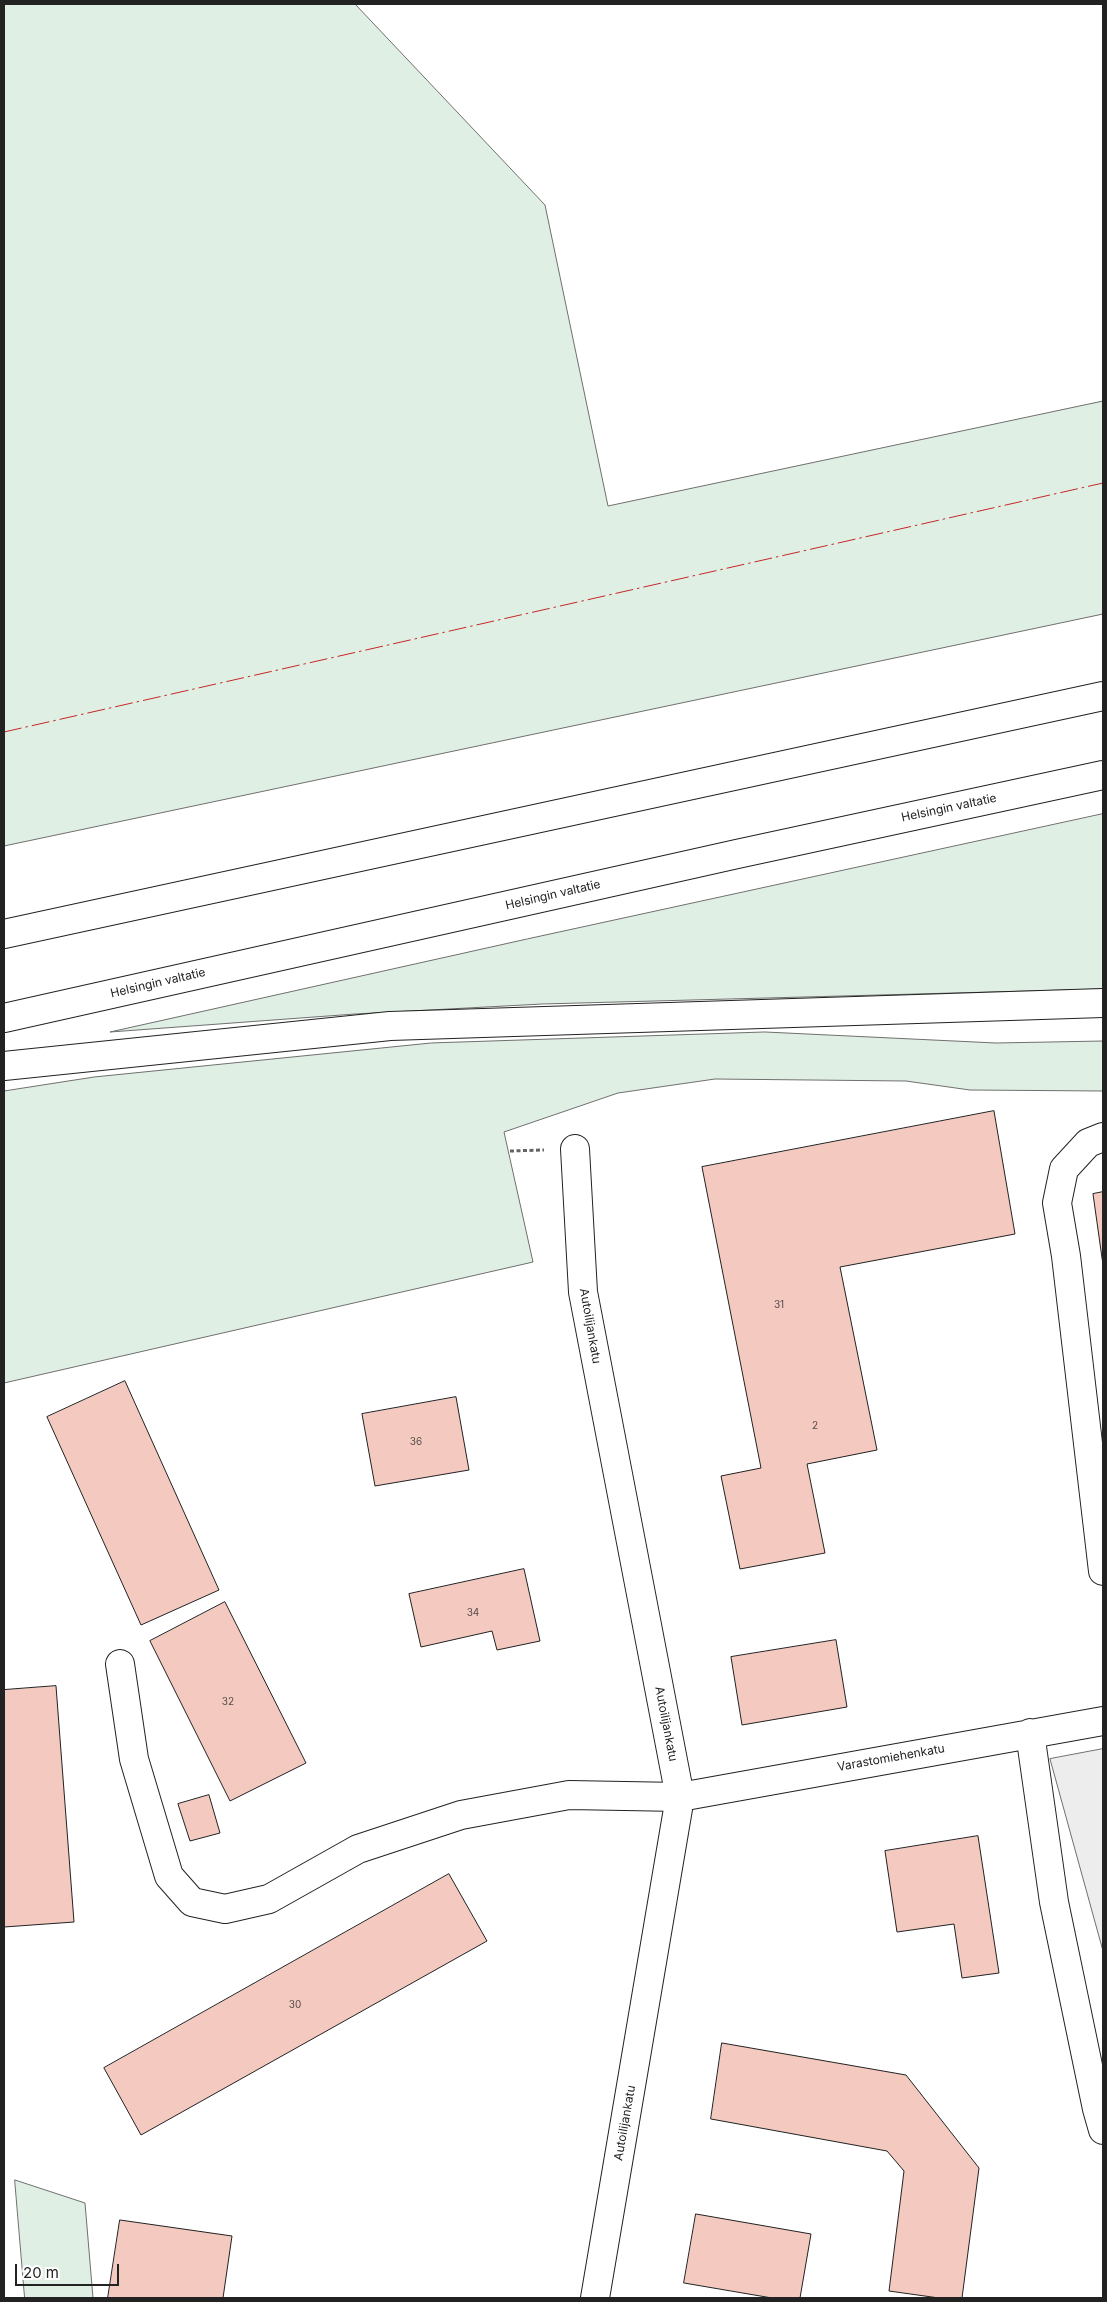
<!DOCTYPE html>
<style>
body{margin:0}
#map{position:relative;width:1107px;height:2302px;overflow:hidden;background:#fff;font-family:Inter,sans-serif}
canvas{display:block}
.frame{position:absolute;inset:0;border:5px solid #222;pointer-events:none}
.scale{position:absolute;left:15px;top:2264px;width:104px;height:22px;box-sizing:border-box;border:2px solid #222;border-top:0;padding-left:6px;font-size:15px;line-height:18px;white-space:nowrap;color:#222;-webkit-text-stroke:4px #fff;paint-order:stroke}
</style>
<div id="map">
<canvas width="1107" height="2302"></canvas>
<div class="frame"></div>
<div class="scale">20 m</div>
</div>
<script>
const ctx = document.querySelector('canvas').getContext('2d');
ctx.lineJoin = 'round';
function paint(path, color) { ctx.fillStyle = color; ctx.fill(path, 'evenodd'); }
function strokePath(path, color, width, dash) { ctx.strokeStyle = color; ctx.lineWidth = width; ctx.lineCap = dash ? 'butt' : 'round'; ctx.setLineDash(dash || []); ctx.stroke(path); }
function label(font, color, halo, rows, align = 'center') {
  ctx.font = font + ' Inter,sans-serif'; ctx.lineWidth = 4; ctx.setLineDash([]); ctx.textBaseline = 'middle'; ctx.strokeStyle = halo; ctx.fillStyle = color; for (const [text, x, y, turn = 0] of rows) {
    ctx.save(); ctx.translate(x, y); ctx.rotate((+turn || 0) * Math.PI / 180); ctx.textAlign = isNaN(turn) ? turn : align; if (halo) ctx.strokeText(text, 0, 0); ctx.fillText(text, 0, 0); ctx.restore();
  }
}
const green = new Path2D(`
 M4,4H355L545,205L608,506L1103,401V614L4,846Z
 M1103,814V989L542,1004L355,1014L110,1032L527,939Z
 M765,1032L996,1043L1103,1041V1091L970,1090L906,1081L715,1079L618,1093L504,1132L533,1262L4,1383V1091L94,1077L431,1043Z
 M15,2180L85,2203L93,2298H25Z`);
paint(green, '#e0efe3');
strokePath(green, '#6f6f6f', 1);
const parking = new Path2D(`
 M1103,1749V1951L1050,1759Z`);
paint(parking, '#ededed');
strokePath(parking, '#6f6f6f', 1);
const building = new Path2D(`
 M994,1111L1015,1234L840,1267L877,1450L807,1464L825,1553L740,1569L721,1476L761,1468L702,1167Z
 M1103,1192V1265L1093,1194Z
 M125,1381L219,1590L141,1625L47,1417Z
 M456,1397L469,1470L375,1486L362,1414Z
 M524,1569L540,1641L497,1650L492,1631L421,1647L409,1594Z
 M225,1602L306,1763L230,1801L150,1641Z
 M836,1640L847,1707L742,1725L731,1657Z
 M56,1686L74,1922L4,1927V1690Z
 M209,1795L220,1833L190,1841L178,1804Z
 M978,1836L999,1973L962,1978L954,1924L897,1932L885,1851Z
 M449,1874L487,1941L141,2135L104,2068Z
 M722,2043L906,2075L979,2168L962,2298H939L889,2291L904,2171L887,2151L711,2119Z
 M696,2214L811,2234L800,2298H772L684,2283Z
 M120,2220L232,2236L223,2298H108Z`);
paint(building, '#f3c9c0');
strokePath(building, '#222', 1);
const minor = new Path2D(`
 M1103,1137L1088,1143L1064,1169L1057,1203L1066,1256L1103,1571
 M575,1149L583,1292L680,1797L595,2298
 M120,1664L134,1759L169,1876L192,1902L225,1909L269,1899L358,1849L461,1815L569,1795L680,1797L1103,1721
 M1030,1733L1054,1902L1097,2109L1103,2130`);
const highway = new Path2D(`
 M4,934L1103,696
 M4,1018L737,854L1103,775
 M4,1066L390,1026L1103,1003`);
strokePath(minor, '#222', 30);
strokePath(highway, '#222', 30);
strokePath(new Path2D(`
 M510,1151L544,1150`), '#646464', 3, [4, 2.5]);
strokePath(minor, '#fff', 28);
strokePath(highway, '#fff', 28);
strokePath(new Path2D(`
 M4,732L1103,483`), '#c62828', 1, [18, 4, 2.5, 4]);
label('10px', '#564c4a', null, [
 ["31",779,1305],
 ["2",815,1426],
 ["36",416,1442],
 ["34",473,1613],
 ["32",228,1702],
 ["30",295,2005]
]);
label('12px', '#222', '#fff', [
 ["Helsingin valtatie",949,808,-12],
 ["Helsingin valtatie",553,895,-13],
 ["Helsingin valtatie",158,983,-13],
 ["Autoilijankatu",590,1326,80],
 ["Autoilijankatu",666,1724,79],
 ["Varastomiehenkatu",891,1758,-10],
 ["Autoilijankatu",625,2123,-80]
]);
</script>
